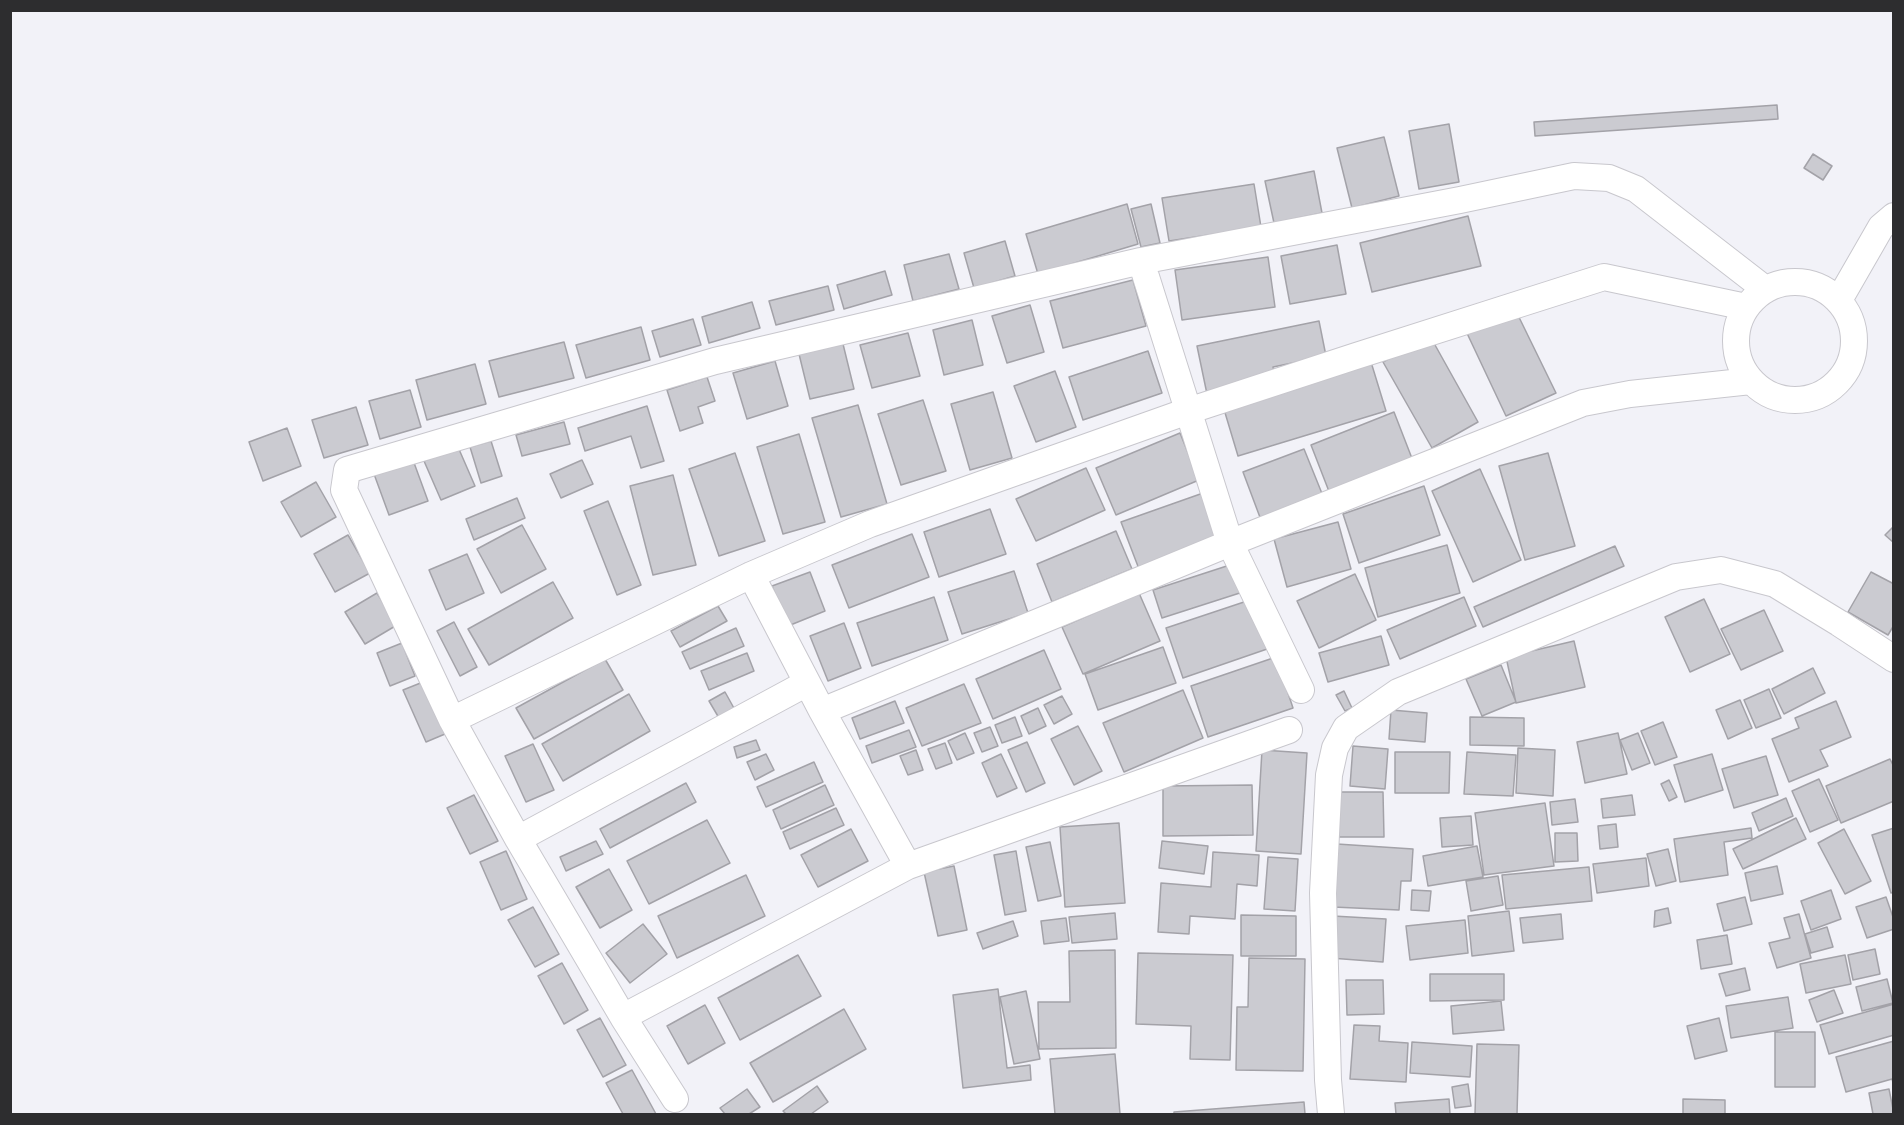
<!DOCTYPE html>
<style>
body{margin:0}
#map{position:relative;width:1904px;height:1125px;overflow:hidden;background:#f2f2f8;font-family:Barlow,sans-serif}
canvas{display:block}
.frame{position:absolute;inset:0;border:12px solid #2d2d2f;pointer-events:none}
</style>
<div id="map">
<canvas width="1904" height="1125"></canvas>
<div class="frame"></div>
</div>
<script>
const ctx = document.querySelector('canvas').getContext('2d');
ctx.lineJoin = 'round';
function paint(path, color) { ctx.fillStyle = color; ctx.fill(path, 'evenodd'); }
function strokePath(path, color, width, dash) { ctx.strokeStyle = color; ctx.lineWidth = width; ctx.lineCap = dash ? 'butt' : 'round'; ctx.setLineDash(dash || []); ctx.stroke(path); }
const building = new Path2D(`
 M1777,105L1778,119L1535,136L1534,122Z
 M1449,124L1459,182L1419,189L1409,131Z
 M1384,137L1399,196L1352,208L1337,148Z
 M1813,154L1832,166L1823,180L1804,168Z
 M1314,171L1322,213L1274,223L1265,181Z
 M1254,184L1261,227L1169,241L1162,198Z
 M1127,204L1138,244L1038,274L1026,234Z
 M1151,204L1160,243L1141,247L1131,209Z
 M1468,216L1481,266L1372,292L1360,243Z
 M1005,241L1015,276L974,288L964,253Z
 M1337,245L1346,294L1290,304L1281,256Z
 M949,254L959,289L913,301L904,265Z
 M1268,257L1275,307L1182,320L1175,270Z
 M885,271L892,295L844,309L837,285Z
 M1133,280L1146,326L1063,348L1050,301Z
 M828,286L834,310L776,325L769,301Z
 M752,302L760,328L709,343L702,317Z
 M1030,305L1044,352L1007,363L992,316Z
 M1514,307L1556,393L1506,416L1465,329Z
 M693,319L701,345L660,357L652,331Z
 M972,320L983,365L944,375L933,330Z
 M1319,321L1326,356L1273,367L1275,380L1207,394L1197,346Z
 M641,327L650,360L586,378L576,345Z
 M908,333L920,376L872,388L860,345Z
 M1430,336L1478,422L1432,448L1383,362Z
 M564,342L574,378L499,397L489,361Z
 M843,344L854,389L810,399L799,354Z
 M1148,351L1162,393L1083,420L1069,377Z
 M775,361L788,406L747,419L733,373Z
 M1371,362L1386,411L1238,456L1223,406Z
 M475,364L486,404L427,420L416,380Z
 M1055,371L1076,427L1036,442L1014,386Z
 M707,377L715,401L698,407L703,423L680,431L667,390Z
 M410,390L421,427L380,439L369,401Z
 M993,392L1012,458L970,470L951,404Z
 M923,400L946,471L901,485L878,414Z
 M858,405L887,504L841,517L812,418Z
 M647,406L664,461L641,468L631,436L585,451L578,428Z
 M356,407L368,445L324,458L312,420Z
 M1394,412L1413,461L1330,494L1311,445Z
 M564,422L570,444L522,456L516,435Z
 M287,428L301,466L263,481L249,442Z
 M1180,433L1199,480L1116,515L1096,468Z
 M799,434L825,522L783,534L757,447Z
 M491,441L502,476L481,483L470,447Z
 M458,447L475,486L441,500L424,461Z
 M1304,449L1323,496L1261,520L1243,472Z
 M735,453L765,541L719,556L689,469Z
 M1548,453L1575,546L1525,560L1499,466Z
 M413,460L428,501L389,515L374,474Z
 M582,460L593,484L561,498L550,474Z
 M1086,468L1105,510L1036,541L1016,499Z
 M1480,469L1521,560L1473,582L1432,491Z
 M673,475L696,565L653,575L630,486Z
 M316,482L336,517L301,537L281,502Z
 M1424,486L1440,535L1359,563L1343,514Z
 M1206,492L1223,540L1139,569L1121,522Z
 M517,498L525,518L474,540L466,519Z
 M608,501L641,585L617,595L584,511Z
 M990,509L1006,554L939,577L924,532Z
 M1338,522L1351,569L1287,587L1274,539Z
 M522,525L546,569L501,593L477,549Z
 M1894,526V543L1885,535Z
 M1116,531L1132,569L1052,602L1037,564Z
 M912,534L929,577L849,608L832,565Z
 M348,535L370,573L335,592L314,554Z
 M1447,545L1460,593L1378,617L1365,568Z
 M1615,546L1624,566L1483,627L1474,607Z
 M467,554L484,593L446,610L429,570Z
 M1236,563L1246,591L1162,618L1153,590Z
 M1014,571L1028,613L962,634L948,592Z
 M810,572L825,611L788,626L772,586Z
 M1871,572L1894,584V625L1888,635L1848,612Z
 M1355,574L1376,620L1319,648L1297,601Z
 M553,582L573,618L489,665L468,629Z
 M377,593L397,625L365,644L345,612Z
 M1139,593L1160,641L1083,674L1062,627Z
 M934,597L948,640L872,666L857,623Z
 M1464,597L1476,626L1400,659L1387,630Z
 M1253,599L1270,648L1183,678L1166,628Z
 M1704,599L1730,654L1690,672L1665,617Z
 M718,606L727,621L680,647L671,631Z
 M1764,610L1783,651L1741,670L1721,629Z
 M454,622L477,667L460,676L437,631Z
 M844,623L861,668L828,681L810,636Z
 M736,628L744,646L690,669L682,652Z
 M1381,636L1389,665L1328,682L1319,653Z
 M1574,641L1585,687L1516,703L1506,657Z
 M402,643L415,676L390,686L377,653Z
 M1163,647L1176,683L1098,710L1085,674Z
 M1044,650L1061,689L993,719L976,679Z
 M747,653L754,671L709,690L701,671Z
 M1276,657L1293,708L1208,737L1191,686Z
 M605,659L623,690L534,739L516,708Z
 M1501,665L1516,702L1482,716L1466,679Z
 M1813,668L1825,693L1784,714L1772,689Z
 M423,682L445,734L426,742L403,690Z
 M964,684L981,723L922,746L906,708Z
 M1769,689L1781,718L1756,728L1744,700Z
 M1183,690L1203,738L1124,772L1103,723Z
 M1344,691L1352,708L1345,711L1336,695Z
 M725,692L735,710L719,718L709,701Z
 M629,694L650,731L563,781L542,744Z
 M1062,696L1072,714L1054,724L1044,705Z
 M1740,700L1752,728L1728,739L1716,710Z
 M895,701L904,723L860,739L852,718Z
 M1836,701L1851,737L1820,750L1828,766L1789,782L1772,739L1799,728L1795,718Z
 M1038,708L1046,726L1029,734L1021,716Z
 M1391,710L1427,713L1425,742L1389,739Z
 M1015,717L1022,736L1002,743L995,725Z
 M1470,717L1524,718V746L1470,745Z
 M1663,722L1677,757L1655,765L1641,731Z
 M1078,726L1102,771L1074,785L1051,739Z
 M990,727L998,746L982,752L974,733Z
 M909,730L916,747L872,763L866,746Z
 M965,733L974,753L957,760L948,741Z
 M1618,733L1627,774L1585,783L1577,742Z
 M1638,733L1650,763L1632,770L1620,740Z
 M756,740L760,750L737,758L734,747Z
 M1027,742L1045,783L1026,792L1008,750Z
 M945,743L952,763L936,769L928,749Z
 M533,744L554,790L526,802L505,756Z
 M1353,746L1388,749L1385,789L1350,786Z
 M1518,748L1555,750L1553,796L1516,793Z
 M916,750L923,770L908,775L900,756Z
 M1262,750L1307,753L1301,854L1256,851Z
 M1395,752H1450L1449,793H1395Z
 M1467,752L1516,755L1513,796L1464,794Z
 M766,754L774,770L755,780L747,762Z
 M1001,754L1017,788L997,797L982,763Z
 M1712,754L1723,790L1685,802L1674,765Z
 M1766,756L1778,795L1734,808L1722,769Z
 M1890,759L1894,767V801L1841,823L1826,786Z
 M814,762L823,782L766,807L757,787Z
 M1819,779L1838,820L1810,832L1792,791Z
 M1669,780L1677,797L1669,801L1661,784Z
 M686,783L696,802L610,848L600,829Z
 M825,785L834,805L781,829L773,810Z
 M1252,785L1253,835L1163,836V786Z
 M1338,792H1383L1384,837H1339Z
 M474,795L498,841L470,854L447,808Z
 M1632,795L1635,815L1603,818L1601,799Z
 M1786,798L1793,816L1759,831L1752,813Z
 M1575,799L1578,822L1552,825L1550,802Z
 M1545,803L1554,866L1484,875L1475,813Z
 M836,808L844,825L790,849L783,832Z
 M1471,816L1473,845L1442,847L1440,818Z
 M1796,818L1806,839L1743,869L1733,849Z
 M707,820L730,863L649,904L627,861Z
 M1119,823L1125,903L1065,907L1060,827Z
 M1616,824L1618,847L1600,849L1598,826Z
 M1751,828L1752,838L1724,842L1728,875L1680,882L1674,839Z
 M1894,828V892L1891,893L1872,835Z
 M851,829L868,861L818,887L801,855Z
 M1844,829L1871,881L1845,894L1818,843Z
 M1555,833H1577L1578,861L1555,862Z
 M596,841L603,854L566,871L560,857Z
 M1162,841L1208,846L1204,874L1159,868Z
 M1050,842L1061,896L1038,901L1026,847Z
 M1337,844L1413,849L1411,881H1401L1399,910L1333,907Z
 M1477,846L1483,877L1428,886L1423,856Z
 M1668,849L1676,881L1656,886L1647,854Z
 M506,851L527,899L501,910L480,862Z
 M1016,851L1026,911L1005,915L994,855Z
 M1213,852L1259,855L1257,886L1237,884L1235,919L1190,916L1189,934L1158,932L1161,883L1211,887Z
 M1268,857L1298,859L1295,911L1264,909Z
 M1646,858L1649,886L1597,893L1593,864Z
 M954,866L967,930L938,936L924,872Z
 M1777,866L1783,894L1751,901L1745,873Z
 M1589,867L1592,901L1506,909L1502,875Z
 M609,869L632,910L600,928L576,887Z
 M746,875L765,916L677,958L658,916Z
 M1498,876L1503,905L1471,911L1466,881Z
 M1412,890L1431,891L1429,911L1411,910Z
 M1831,890L1841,919L1811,930L1801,901Z
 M1745,897L1752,924L1724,931L1717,904Z
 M1886,897L1894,920V929L1867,938L1856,907Z
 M533,907L559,954L535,967L508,920Z
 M1668,908L1671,923L1654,927L1655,911Z
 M1509,911L1514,951L1472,956L1468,916Z
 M1115,913L1117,939L1072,943L1069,917Z
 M1561,914L1563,939L1523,943L1520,918Z
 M1799,914L1811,958L1777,968L1769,943L1790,938L1784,918Z
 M1241,915L1296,916V956H1241Z
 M1333,916L1386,919L1383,962L1330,958Z
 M1066,918L1069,941L1044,944L1041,921Z
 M1465,920L1468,953L1410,960L1406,926Z
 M1013,921L1018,936L983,949L977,933Z
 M643,924L667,954L630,983L606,953Z
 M1827,927L1833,947L1811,953L1805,934Z
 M1727,935L1732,964L1701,969L1697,940Z
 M1875,949L1880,974L1853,980L1848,955Z
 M1115,950L1116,1048L1039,1049L1038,1002H1070L1069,951Z
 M1138,953L1233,955L1230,1060L1190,1059L1191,1026L1136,1024Z
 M798,955L821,996L740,1040L718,998Z
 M1845,955L1851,984L1806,993L1800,964Z
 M1249,958L1305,959L1303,1071L1236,1070L1237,1007H1248Z
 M562,963L588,1010L564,1024L538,976Z
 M1745,968L1750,990L1726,996L1719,974Z
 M1430,974H1504V1000L1430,1001Z
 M1887,979L1893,1003L1862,1011L1856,987Z
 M1346,980H1383L1384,1014L1347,1015Z
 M998,989L1007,1068L1030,1065L1031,1080L963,1088L953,995Z
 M1834,990L1843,1013L1817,1022L1809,1000Z
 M1026,991L1040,1059L1014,1064L1000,997Z
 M1788,997L1793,1028L1731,1038L1726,1006Z
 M1501,1001L1504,1030L1453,1034L1451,1006Z
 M1894,1004V1035L1829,1054L1820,1025Z
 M705,1005L725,1043L688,1064L667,1026Z
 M844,1009L866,1049L773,1102L750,1063Z
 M600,1018L626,1065L603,1077L577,1030Z
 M1719,1018L1727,1051L1695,1059L1687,1026Z
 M1354,1025L1380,1026L1379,1041L1408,1043L1406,1082L1350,1079Z
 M1775,1032H1815V1087H1775Z
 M1894,1041V1086L1892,1079L1846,1092L1836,1057Z
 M1412,1042L1472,1046L1470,1077L1410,1073Z
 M1477,1044L1519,1045L1517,1114H1475Z
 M1115,1054L1120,1114H1055L1050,1059Z
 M632,1070L656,1114H623L606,1083Z
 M1468,1084L1471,1106L1455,1108L1452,1087Z
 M817,1086L828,1102L811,1114H786L783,1111Z
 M747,1089L760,1107L749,1114H725L720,1108Z
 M1889,1089L1894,1114H1873L1869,1093Z
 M1449,1099L1450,1114H1396L1395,1103Z
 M1683,1099L1725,1100V1114H1683Z
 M1304,1102L1305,1114H1174V1112Z`);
paint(building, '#cbcbd1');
strokePath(building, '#a3a2a8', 1.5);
const minor = new Path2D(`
 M1141,261L1230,543L1301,690
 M1736 341a59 59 0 1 1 118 0a59 59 0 1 1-118 0Z
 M1839,300L1881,227L1894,216
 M751,575L822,711L908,866
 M822,711L1230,543L1583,403L1630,394L1751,381
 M452,720L751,575L870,524L1188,411L1356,356L1604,277L1746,307
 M518,839L807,683
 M623,1017L908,866L1289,730
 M675,1099L623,1017L518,839L452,720L344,490L347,470L715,361L1141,261L1460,200L1574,176L1609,178L1636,189L1765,289
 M1331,1114L1328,1080L1323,893L1329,775L1335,748L1346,728L1398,692L1676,577L1721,570L1775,584L1839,623L1894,659`);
strokePath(minor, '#c8c7cd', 28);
strokePath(minor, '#fff', 26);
</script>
